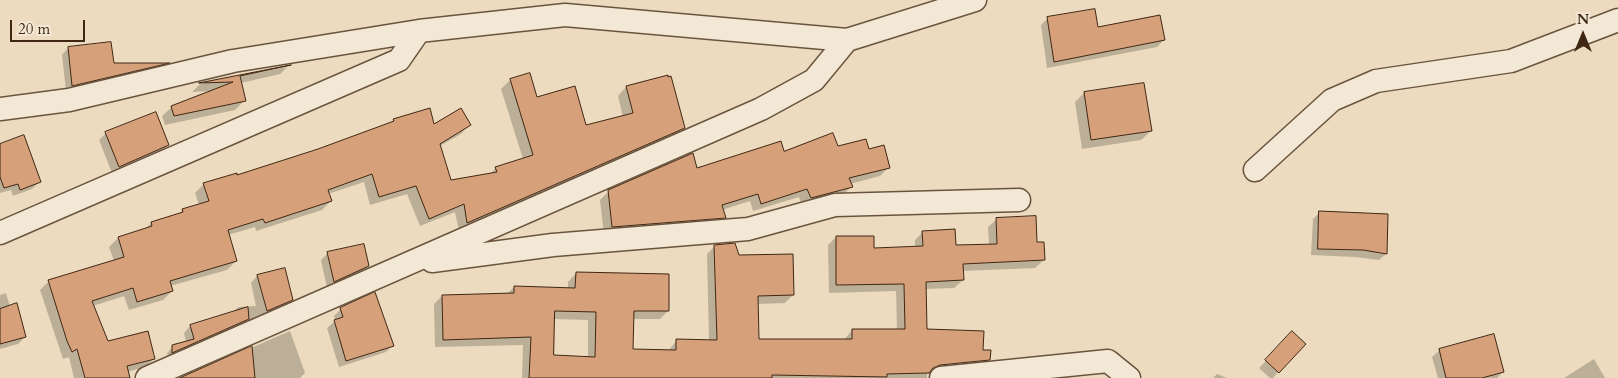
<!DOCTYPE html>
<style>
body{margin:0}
#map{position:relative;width:1618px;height:378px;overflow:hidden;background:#ecdbbe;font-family:Cardo,serif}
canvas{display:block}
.north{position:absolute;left:1558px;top:10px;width:50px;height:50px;-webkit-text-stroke:4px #f3e8d5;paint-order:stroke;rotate:0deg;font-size:14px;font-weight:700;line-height:20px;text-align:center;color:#3f2713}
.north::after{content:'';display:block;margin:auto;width:18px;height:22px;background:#3f2713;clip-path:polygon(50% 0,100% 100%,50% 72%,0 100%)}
.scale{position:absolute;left:10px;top:20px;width:75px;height:22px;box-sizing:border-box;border:2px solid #3f2713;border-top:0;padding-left:6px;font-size:15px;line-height:18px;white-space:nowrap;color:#3f2713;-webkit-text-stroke:4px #f3e8d5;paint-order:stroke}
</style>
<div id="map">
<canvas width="1618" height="378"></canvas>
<div class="north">N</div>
<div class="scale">20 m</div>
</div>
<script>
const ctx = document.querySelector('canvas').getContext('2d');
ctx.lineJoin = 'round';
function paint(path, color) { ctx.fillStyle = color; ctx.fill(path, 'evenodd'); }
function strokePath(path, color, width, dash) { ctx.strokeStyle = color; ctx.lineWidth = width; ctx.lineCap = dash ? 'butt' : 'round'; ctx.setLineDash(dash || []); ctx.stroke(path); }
paint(new Path2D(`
 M1048,18L1097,28L1164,40L1157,47L1047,68L1041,25Z
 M68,48L112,64H167L162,69L66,91L62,55Z
 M287,67L280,74L241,83L244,101L235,110L165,125L162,116L172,107L211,91L192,92L200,84Z
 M529,74L536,98L586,127L623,117L618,96L626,87L684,127L675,136L459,231L455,212L420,226L407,194L370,205L364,182L328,194L331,201L322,210L256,231L255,227L228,235L236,261L227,270L170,286L172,291L163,300L129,310L124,296L93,306L107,343L154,359L145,367L127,372L129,378H74L69,357L63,359L40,290L49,281L114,261L109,247L118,238L144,230L151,223L177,215L183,210L199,205L195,193L204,184L237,176L319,150L390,123L394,120L434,126L469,125L461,134L440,146L450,181L489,175L496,168L523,159L501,89L510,80Z
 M1084,93L1151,131L1141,140L1082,149L1075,102Z
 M106,133L168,145L161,152L112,173L99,140Z
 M0,145L39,182L32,189L13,196L11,190L0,193Z
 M837,148L868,151L889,167L880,176L850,184L851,187L843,195L802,206L799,197L753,211L750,201L722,210L724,217L716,226L604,235L600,200L609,191L696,170L783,152Z
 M1319,213L1386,254L1379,260L1355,257L1311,255L1313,219Z
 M997,219L1036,243L1044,260L1035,268L962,271L963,280L954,288L925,289L926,331L982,351L989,359L981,367L927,374V378H522L523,345L435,347L434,304L442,296L507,294L514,287L568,289V282L576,273L668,311L660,319H632V350L668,351L677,340L709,341L707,254L715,246L738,256L793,295L785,303L757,304L758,340H844L852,330H897L896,291L829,293L828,245L836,237L873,249L915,248V240L923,232L955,246L989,245L988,227ZM554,319L588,320V358L553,356Z
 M328,253L368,266L361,273L327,288L321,260Z
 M284,270L292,299L285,306L168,357L167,353L174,346L186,342L184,333L190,326L233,313L238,307L256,306L251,283L257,276Z
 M6,293L10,307L25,337L18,344L0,349V295Z
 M380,307L393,345L386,352L339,367L327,328L335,321L334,316L341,309Z
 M290,331L305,373L300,378H233L200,370Z
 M1286,340L1304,344L1273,378H1270L1259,368Z
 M1440,350L1503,372L1497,378H1438L1432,357Z
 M1594,359L1605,378H1564Z
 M1217,374L1227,378H1213Z`), '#0003');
const building = new Path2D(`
 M1095,9L1098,27L1160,15L1165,40L1054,62L1047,17Z
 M111,42L114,63H170L72,86L68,47Z
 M291,65L240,76L246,101L174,116L171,106L233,82L199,83Z
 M530,73L537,97L575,86L586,125L633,113L626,86L668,75V77L671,76L685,128L467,223L464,204L429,219L416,186L379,197L372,174L328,190L332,201L265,223L263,219L228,230L237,261L170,281L173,291L137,302L133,288L92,301L108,341L148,331L155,359L127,366L130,378H85L77,349L72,352L67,341L48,280L124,257L118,237L152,226L151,222L183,212L182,209L209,201L203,183L237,173V175L318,149L394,121L393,119L430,108L434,124L461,108L471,125L440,144L451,180L497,172L495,167L533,155L510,79Z
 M1144,83L1152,131L1091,140L1084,92Z
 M156,112L169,145L119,167L105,132Z
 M833,133L838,146L866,139L869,149L884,145L890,168L849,178L853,187L811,198L807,189L761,204L758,194L722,205L726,218L612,227L608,190L693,153L697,168L781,141L784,151Z
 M24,135L41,182L20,190L18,184L4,188L0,177V144Z
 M1319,211L1388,214L1387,254L1363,250L1318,249Z
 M1036,216L1037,242H1044L1045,260L963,264L964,280L926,282L927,329L984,331L983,350H991L990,360L940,365L933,368L929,373L887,374V377L772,375V378H529L531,337L443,340L442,295L514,293V286L575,288L576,272L669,274V311H634L633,349L676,350V339L717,340L714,245L735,243L739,255L793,254L794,295L758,296L759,339H852V329H905L904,284L836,285V236H874V248L923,246L922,231L955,229L956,245L997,244L996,218ZM555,311L596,312L595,357L554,355Z
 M364,244L369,266L334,282L327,252Z
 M285,268L293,300L267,311L257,275Z
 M375,292L394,346L346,361L334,320L343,317L340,308Z
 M17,303L26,337L0,344V309Z
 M248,307L249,319L172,353V345L194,339L190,325Z
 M1292,331L1306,344L1279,373L1265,360Z
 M1494,334L1504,372L1482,378H1446L1439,349Z
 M252,346L255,378H180Z`);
paint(building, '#d6a07a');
strokePath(building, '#3f2713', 1);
const street = new Path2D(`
 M0,109L69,100L233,61L419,31L565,15L847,40L975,0
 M1255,170L1332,100L1376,81L1511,61L1618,20
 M0,233L399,60L419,31
 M432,261L553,245L748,229L835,205L1019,200
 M147,378L761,109L814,80L847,40
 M941,378L1108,361L1129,378`);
strokePath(street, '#6a543e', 25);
strokePath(street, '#f3e8d5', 22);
</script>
